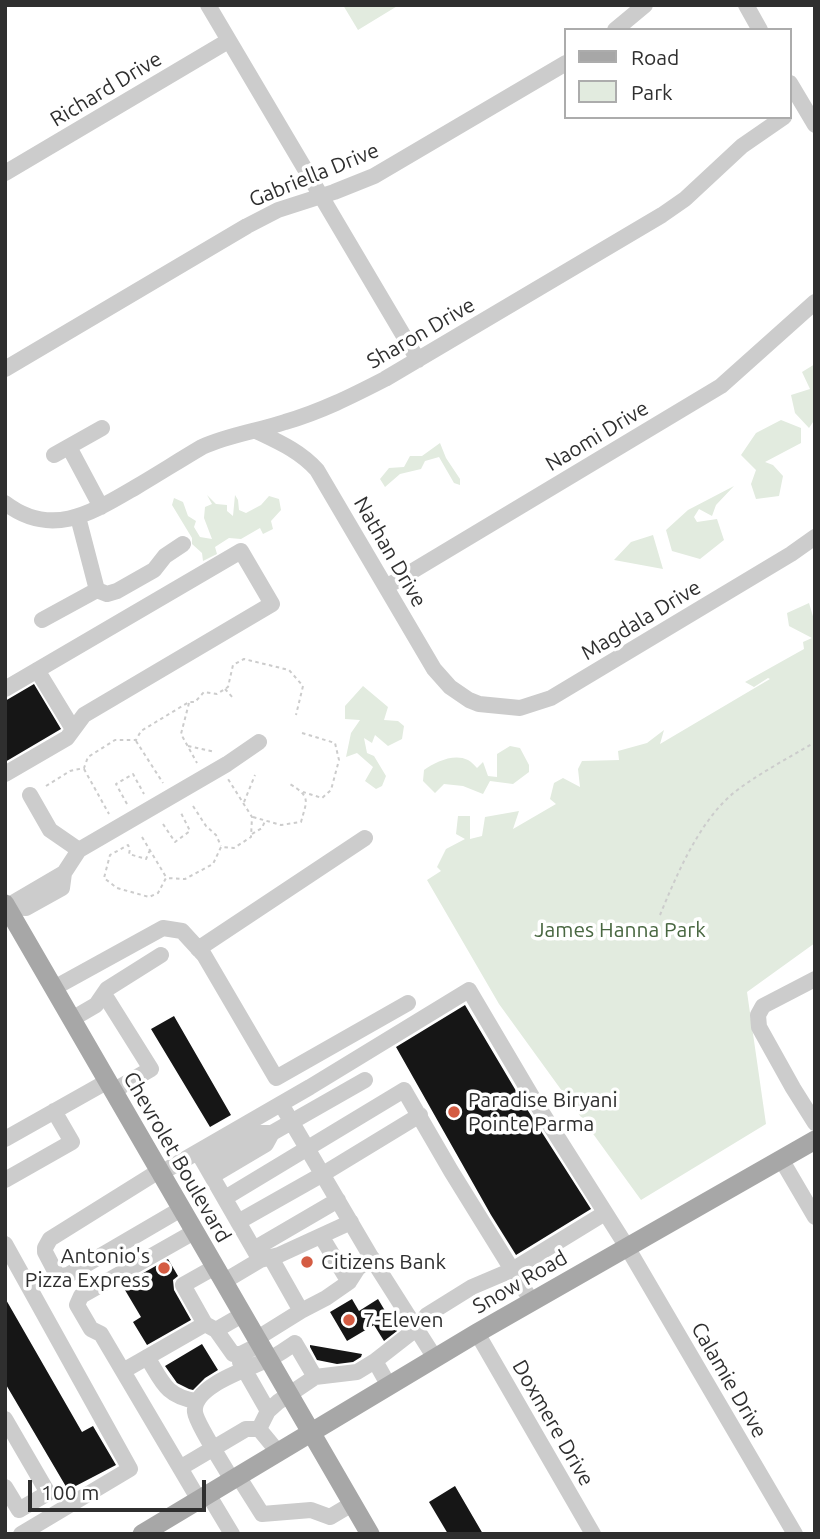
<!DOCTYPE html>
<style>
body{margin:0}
#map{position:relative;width:820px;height:1539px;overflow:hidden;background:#fff;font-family:Ubuntu,sans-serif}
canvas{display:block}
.frame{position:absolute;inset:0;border:7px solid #2f2f2f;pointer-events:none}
.legend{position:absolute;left:564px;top:28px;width:228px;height:91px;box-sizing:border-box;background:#fff;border:2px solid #acacac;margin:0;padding:9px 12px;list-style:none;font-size:21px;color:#2f2f2f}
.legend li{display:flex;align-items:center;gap:14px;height:35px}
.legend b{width:35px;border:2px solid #acacac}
.scale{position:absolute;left:28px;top:1480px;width:178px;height:32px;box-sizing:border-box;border:4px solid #2f2f2f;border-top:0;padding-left:9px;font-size:21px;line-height:24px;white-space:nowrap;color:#2f2f2f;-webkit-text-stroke:5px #fff;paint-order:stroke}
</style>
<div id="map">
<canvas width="820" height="1539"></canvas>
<div class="frame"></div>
<ul class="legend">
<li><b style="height:9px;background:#a7a7a7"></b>Road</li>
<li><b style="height:19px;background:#e2ebdf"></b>Park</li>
</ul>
<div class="scale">100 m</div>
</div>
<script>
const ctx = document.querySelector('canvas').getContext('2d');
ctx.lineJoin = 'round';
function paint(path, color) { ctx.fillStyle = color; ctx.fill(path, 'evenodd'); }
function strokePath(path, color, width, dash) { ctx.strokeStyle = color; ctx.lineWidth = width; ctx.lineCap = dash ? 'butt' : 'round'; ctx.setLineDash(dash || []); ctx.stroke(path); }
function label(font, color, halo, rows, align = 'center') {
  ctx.font = font + ' Ubuntu,sans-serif'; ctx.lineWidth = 7; ctx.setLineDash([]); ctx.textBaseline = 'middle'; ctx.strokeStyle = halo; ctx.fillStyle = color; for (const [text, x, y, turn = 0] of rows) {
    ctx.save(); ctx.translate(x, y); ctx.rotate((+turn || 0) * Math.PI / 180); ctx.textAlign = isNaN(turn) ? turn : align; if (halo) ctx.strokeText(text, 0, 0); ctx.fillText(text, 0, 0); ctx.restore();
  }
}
paint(new Path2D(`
 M343,5H399L358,30Z
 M815,364V419L809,428L795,413L791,395L810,389L802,372Z
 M781,420L801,428V443L765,462L773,465L783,476L779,496L756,499L751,484L756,470L741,455L756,433Z
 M440,443L446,458L460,479V485L454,483L439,457L425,461L421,469L400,474L385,487L380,479L389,468L404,467L410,456H422Z
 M734,486L716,505L712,516L699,509L694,517L697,522L717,519L724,540L700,559L672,551L666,530L688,510Z
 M207,495L216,504L227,505V511L233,516L235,495L238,500L239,510L246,513L261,505L269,496L279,499L281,510L271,521L273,529L263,534L260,528L241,539L229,538L215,547L217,554L203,561L202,553L192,544V538L172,505L174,498L183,502L188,516L196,521L194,527L200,537L212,539L204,518L205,507L212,504Z
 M653,535L663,569L614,560L631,542Z
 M809,603L815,623V943L747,992L766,1124L641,1200L499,1004L427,880L441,871L437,867L446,849L465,839L456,834L458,816H470V839L482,836L485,817L519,811L513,829L556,804L550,799L554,783L563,778L580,787L578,769L582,761L619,760L618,751L647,743L664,730L660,744L770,679L768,678L754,687L745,682L804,649L803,642L812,638L789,626L787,613Z
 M363,686L388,707L384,720L398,721L404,726L402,739L388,746L375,735L372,743L364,738L367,753L374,756L386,776L382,786L376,789L365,781L373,767L357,753L346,757L351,733L360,720L345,719V706Z
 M510,746L520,748L529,765V772L513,784L490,781L483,794L463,786L444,784L435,793L423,781L424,770C435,762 454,753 468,760C472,762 474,765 477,768L483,762L488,776L497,777V754Z`), '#e2ebdf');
paint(new Path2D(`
 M34,684L61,729L5,762V701Z
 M465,1005L525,1106L591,1209L516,1255L491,1215L396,1047Z
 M174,1016L231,1115L210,1127L151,1029Z
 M168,1259L178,1276L173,1280L174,1290L191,1320L147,1345L133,1322L141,1317L122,1285Z
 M5,1298L82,1432L93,1426L116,1465L68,1490L5,1383Z
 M352,1299L359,1311L378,1299L397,1331L384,1341L374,1325L347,1341L330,1312Z
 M202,1344L218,1370L205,1378L193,1390L189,1389L177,1383L165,1366Z
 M310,1345L362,1354L361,1357L353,1362L337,1364L317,1360L310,1347Z
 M455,1486L483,1534H448L429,1502Z`), '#161616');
strokePath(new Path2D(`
 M225,689L234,699
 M189,703L181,734L197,763
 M302,733L335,743L339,760L331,790L322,798L303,792
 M136,741L163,783
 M188,746L215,752
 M84,769L109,814
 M46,786L70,771L84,768L88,757L115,740H136L141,731L189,702H195L204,692L217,694L228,687L233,665L244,659L289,670L303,686L296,715
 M244,802L255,775
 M127,804L116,784L133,774L144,794
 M193,806L206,826L216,835L221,846
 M253,817L281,825L301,822C307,800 311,797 290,784
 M163,824L175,842L190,831L181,813
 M252,834L262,828L265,821
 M142,837L166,877
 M150,850L146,859L129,854L130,849L128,845L110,855L104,878L117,888L149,897L158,893L166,878L185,879L213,864L221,847L234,848L251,837L252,817L228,779
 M660,915C677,874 700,819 736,791C761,772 789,758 815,742`), '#ccc', 2, [3.5, 3.5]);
strokePath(new Path2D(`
 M208,5L418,360
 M746,5L760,30
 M615,30L645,5
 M790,83L815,125
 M5,173L228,41
 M5,369L247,226L278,210L334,192L374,176L566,63
 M256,431C279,442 300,451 317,470L434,669L450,687L469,700L479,704L520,708L551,698L791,554L815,537
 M69,447L101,507
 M54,455L102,428
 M5,503C52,539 93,512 136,487C158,474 180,460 202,447C228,435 258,431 285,422C320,412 352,396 385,379L662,215L685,199L742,146L784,117
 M78,517L97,590L107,594L117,591L154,570L165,556L183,544
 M386,587L721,386L815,302
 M42,620L97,590
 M37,670L73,729
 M5,689L241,551L272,604L84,715L67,738L5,774
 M30,795L50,830L79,850
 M6,907L64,873
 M7,907L26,908L62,888L64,873L79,850L227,764L259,742
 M198,949L365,838
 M815,979L763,1006L758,1015L759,1027L793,1088L815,1123
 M54,988L163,928L182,931L204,955L276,1078L408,1003
 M104,994L151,1069L113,1091
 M72,1019L96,1005L107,989L161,955
 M281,1104L374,1262L435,1358
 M5,1139L108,1081
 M199,1154L260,1260
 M781,1159L815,1217
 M205,1164L259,1133H272L365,1080
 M159,1171L50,1239L45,1248V1252L56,1273L61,1276L68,1275L181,1209
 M161,1173L310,1087L469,990L534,1100L627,1247L795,1534
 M212,1176L266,1144L272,1133
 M5,1180L72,1142L54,1111
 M225,1198L404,1090L451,1171L532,1302
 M238,1222L323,1174L420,1115
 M194,1232L81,1296L77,1305L91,1329L101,1334L199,1500
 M321,1236L349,1282
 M5,1244L130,1469L21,1534
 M254,1249L338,1200
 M271,1258L301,1311
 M223,1282L260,1260L279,1255L351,1222
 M205,1324L183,1285L215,1267
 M216,1330L242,1315
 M477,1333L593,1534
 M256,1339L301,1311L326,1298L349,1282L358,1268L372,1258
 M147,1357C162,1381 165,1396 196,1401
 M240,1362L268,1411
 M123,1371L205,1324L216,1330L233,1354H241L259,1345
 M389,1386L375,1361L416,1329L427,1315L472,1287L512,1270L605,1213
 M5,1419L48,1493L19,1510L5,1487
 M259,1429L268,1411L278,1402L315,1377L357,1372L375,1361
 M180,1468L246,1429H259L278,1452
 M238,1476L262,1514L311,1510L330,1517L352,1504
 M232,1480C225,1467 196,1423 195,1412C192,1386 248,1369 267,1360C277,1356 286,1349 295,1343L315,1377
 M208,1494L232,1534`), '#ccc', 16);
strokePath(new Path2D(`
 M5,904L370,1534
 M142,1534L477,1333L815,1140`), '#a7a7a7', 19);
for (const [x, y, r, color] of [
 [454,1112,7,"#d45c43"],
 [307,1262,7,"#d45c43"],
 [164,1268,7,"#d45c43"],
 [349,1320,7,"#d45c43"]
]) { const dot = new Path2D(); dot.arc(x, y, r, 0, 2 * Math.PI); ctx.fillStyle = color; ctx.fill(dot); strokePath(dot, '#fff', 2.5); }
label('21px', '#2f2f2f', '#fff', [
 ["Richard Drive",106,89,-31],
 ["Gabriella Drive",314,175,-22],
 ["Sharon Drive",421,333,-30],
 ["Naomi Drive",597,436,-31],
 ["Nathan Drive",390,552,60],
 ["Magdala Drive",641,620,-31],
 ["Chevrolet Boulevard",177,1157,60],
 ["Snow Road",520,1282,-30],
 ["Calamie Drive",729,1380,60],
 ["Doxmere Drive",553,1423,60]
]);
label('21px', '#496741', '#fff', [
 ["James Hanna Park",620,930]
]);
label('21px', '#2f2f2f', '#fff', [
 ["Paradise Biryani",468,1100],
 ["Pointe Parma",468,1124],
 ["Antonio's",150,1256,"right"],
 ["Pizza Express",150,1280,"right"],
 ["Citizens Bank",321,1262],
 ["7-Eleven",363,1320]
], 'left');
</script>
